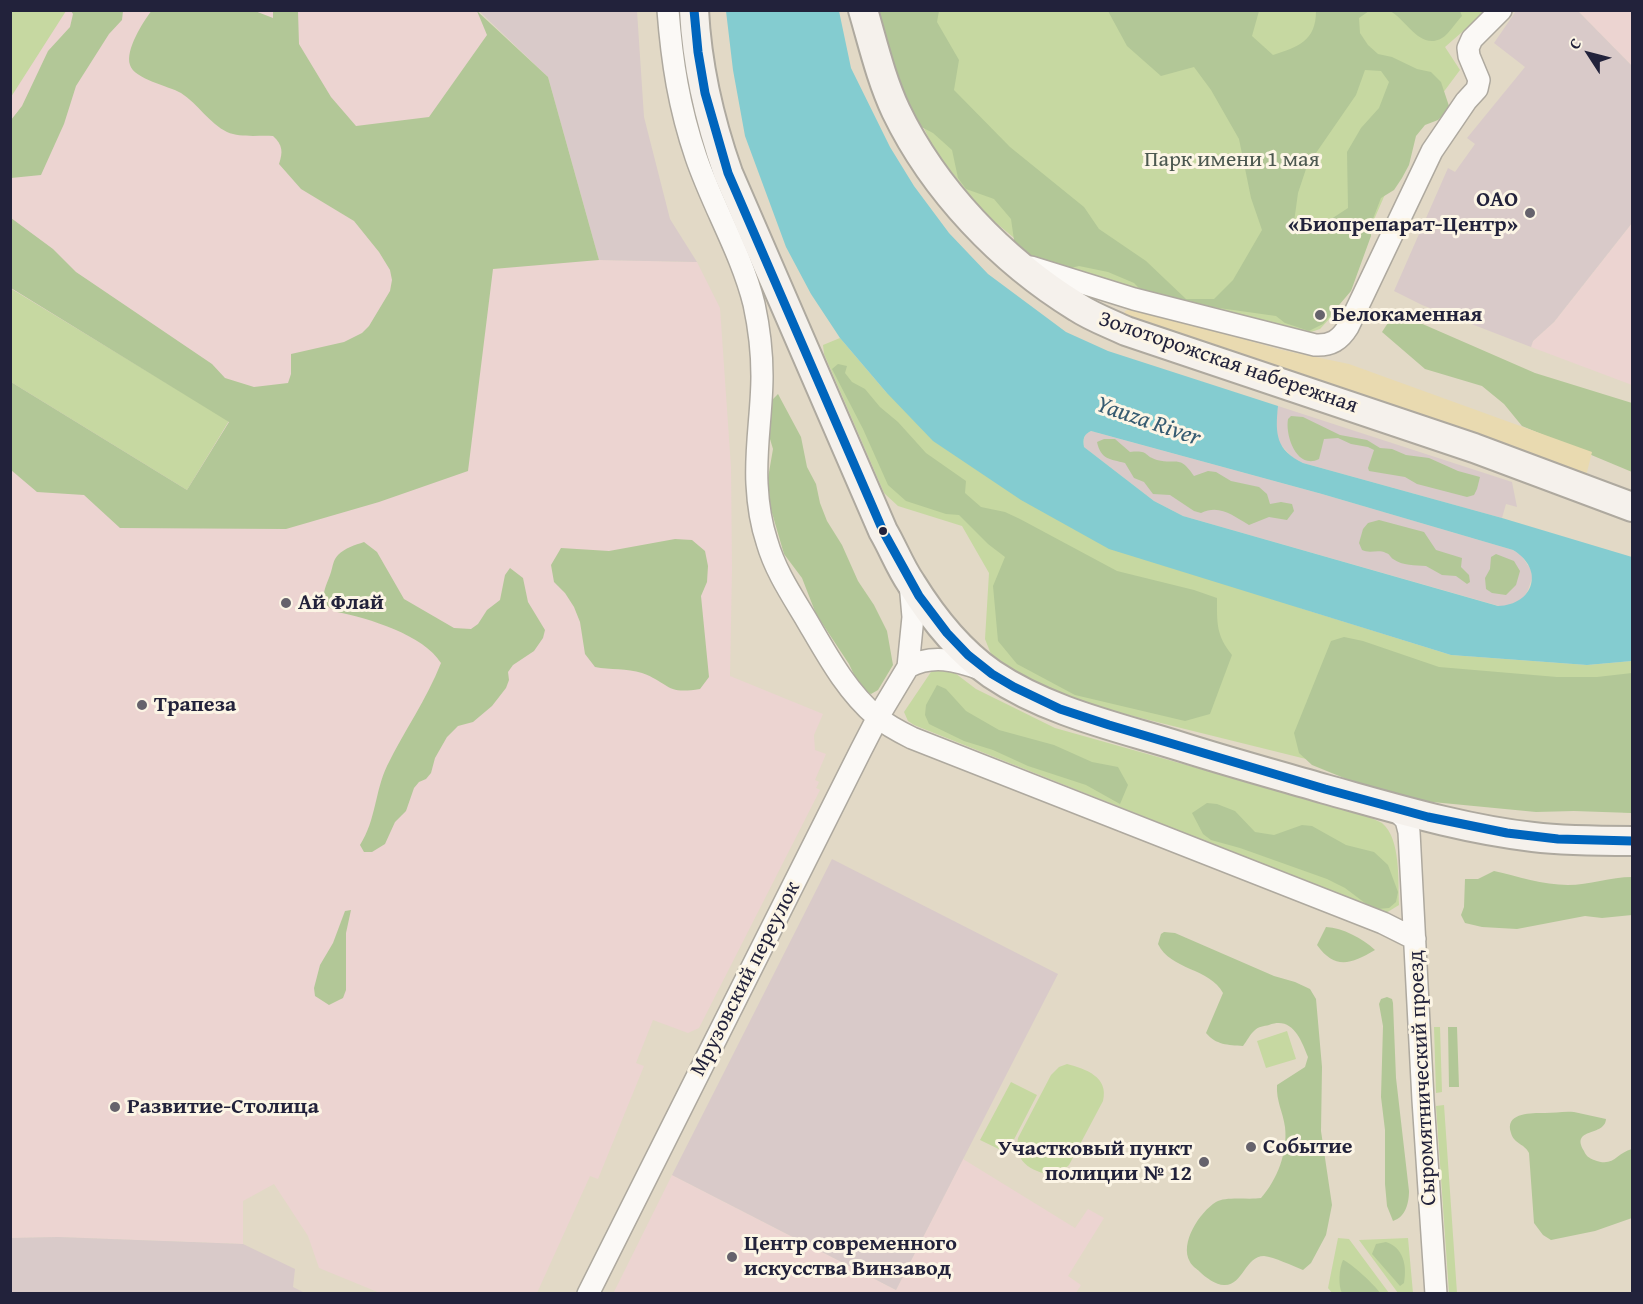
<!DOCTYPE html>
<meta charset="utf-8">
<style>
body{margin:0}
#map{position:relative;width:1643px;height:1304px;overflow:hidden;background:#e2d9c6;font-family:"Gentium Book Plus",serif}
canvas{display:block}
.frame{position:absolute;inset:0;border:12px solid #22223b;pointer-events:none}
.north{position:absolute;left:1559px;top:24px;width:60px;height:60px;-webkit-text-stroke:4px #fcf5e5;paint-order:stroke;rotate:306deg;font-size:16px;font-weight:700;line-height:24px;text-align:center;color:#22223b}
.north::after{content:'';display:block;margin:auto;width:21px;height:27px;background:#22223b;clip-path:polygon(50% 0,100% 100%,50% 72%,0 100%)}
</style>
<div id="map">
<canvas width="1643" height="1304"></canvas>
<div class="frame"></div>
<div class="north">С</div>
</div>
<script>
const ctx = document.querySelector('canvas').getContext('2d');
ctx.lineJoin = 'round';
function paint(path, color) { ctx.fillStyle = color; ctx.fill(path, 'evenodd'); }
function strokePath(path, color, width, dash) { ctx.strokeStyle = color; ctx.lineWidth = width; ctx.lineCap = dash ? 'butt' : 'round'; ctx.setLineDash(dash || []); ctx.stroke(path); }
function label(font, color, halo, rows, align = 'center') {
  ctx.font = font + ' "Gentium Book Plus",serif'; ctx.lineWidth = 6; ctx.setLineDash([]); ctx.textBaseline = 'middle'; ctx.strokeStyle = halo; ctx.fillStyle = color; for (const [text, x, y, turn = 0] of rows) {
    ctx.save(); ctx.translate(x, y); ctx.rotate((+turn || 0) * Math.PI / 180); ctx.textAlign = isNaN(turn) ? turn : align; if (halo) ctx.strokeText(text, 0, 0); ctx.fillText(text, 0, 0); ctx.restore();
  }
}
paint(new Path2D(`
 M10,11H479L599,260L697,262L720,308L731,467L732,569L730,676L823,714L814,735L815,750L826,754L815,780L819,782L816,788L820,790L699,1028L688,1033L653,1020L636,1063L644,1066L598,1179L590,1176L537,1293H380L319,1268L308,1236L274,1184L243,1201V1244L58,1237L11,1238Z
 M1578,11H1632V66Z
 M1632,223V385L1531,347L1533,341L1554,322Z
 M963,1159L1075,1228L1088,1209L1104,1218L1068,1276L1081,1285L1076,1293L613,1294L672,1175L896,1290Z`), '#ecd4d1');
paint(new Path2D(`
 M479,11H637L644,117L670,219L697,262L599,260L548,77Z
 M1516,11H1578L1632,66V223L1554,322L1533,341L1531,347L1422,305L1394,291L1448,168L1455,172L1475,144L1467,138L1525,67L1494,43Z
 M1278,406L1512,482L1517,507L1506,504L1502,518L1303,463L1293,458L1280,444L1275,428Z
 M1091,431L1322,494L1513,550L1521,555L1531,570L1532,578L1528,590L1523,599L1512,606H1499L1183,516L1154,501L1084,447V438L1086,434Z
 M832,859L1058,974L896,1290L672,1175Z
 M58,1237L243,1244L295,1269L293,1287L305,1293H11V1238Z`), '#d9cac9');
paint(new Path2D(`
 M11,10L66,11L11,97L10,11Z
 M880,11H1486L1445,47L1460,70L1410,137L1332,316L1320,329L1308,333L1050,268L983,212L935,151L895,69Z
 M10,288L229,421L187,490L11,382Z
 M840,338L886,392L1300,608L1451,655L1587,665L1632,661V813L1535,804L1419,787L1072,701L1003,664L991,654L985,639L989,573L962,526L898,506L884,493L824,354L823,345Z
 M935,666L947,667L976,689L1055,728L1364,815C1370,818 1377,820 1382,823C1401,838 1398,882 1399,905L1386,913L914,725L908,721L904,712Z
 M1434,1027H1440L1442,1092L1436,1093Z
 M1287,1031L1296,1059L1266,1068L1257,1041Z
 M1067,1064C1086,1069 1109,1077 1103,1101L1069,1165L1057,1176C1035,1173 1013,1164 1018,1138L1051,1075L1059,1067Z
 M1011,1082L1037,1095L1007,1153L980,1140Z
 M1444,1105L1457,1293H1449L1436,1106Z
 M1338,1238L1349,1239L1389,1293H1332L1328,1288Z
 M1408,1238L1413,1293H1398L1359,1240Z`), '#c6d8a1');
paint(new Path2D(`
 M152,10L255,11L273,18V11H298L299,44L331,97L356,126L429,117L487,35L477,11L548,77L599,260L493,269L468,471L379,502L286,529L120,528L84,495L37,492L11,470V382L187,490L229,422L11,288V218L53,249L76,272L212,364L225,378L254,387L288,383L291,374V354L344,342L362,333L369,326L390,291L392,280L390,270L379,252L354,221L301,189L279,164C283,152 283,145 273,136C259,135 241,138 227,132C210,124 198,104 181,93C169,86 134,79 130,65C125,50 143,22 152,10Z
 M71,11H123L122,20L109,34L76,86L64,124L41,175L11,178V120L22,106L48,51L70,27L73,14Z
 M873,11H939L937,22L959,60L954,90L1010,147L1084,207L1099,229L1146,261L1186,299H1214L1233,280L1262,230L1251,198L1239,139L1211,90L1194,67L1161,76L1127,46L1108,11H1259L1252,36L1273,55C1298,47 1316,41 1316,11H1369L1359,18L1360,33L1368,45L1378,54L1392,57L1417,69L1431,72L1441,82L1450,109L1438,120L1425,125L1416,136L1409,165L1402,178L1394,190L1381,198L1371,224V236L1351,291L1323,324L1309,331L1285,323L1276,316L1176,302L1144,293L1134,283L1108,272L1079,266L1066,269L1052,266L1015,247L1011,219L994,199L966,189L958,178L952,150L933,133L906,119ZM1365,70L1381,71L1389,82L1379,108L1361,128L1347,152L1348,208L1322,225L1294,222L1298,193L1307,166L1356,95Z
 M1390,11H1460L1462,16C1456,22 1449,34 1442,38C1420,51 1406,19 1390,11Z
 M1395,312L1535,373L1632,403V472L1522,426L1504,404L1482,386L1425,369L1382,332Z
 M838,364L847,366L845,373L852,382L865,389L880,407L898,422L926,453L966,481L965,493L981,507L1005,512L1020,519L1117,571L1194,590L1217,598C1217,623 1216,635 1232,655L1210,714L1185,721L1075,695L1017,664L998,641L993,586L1005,557L988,544L959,515L946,514L906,501L888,485L863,429L832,369Z
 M778,394L801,437L807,467L816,484L820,503L827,521L842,545L858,581L874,605L887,631L893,665L878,690L871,694L862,689L857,681L849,664L816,614L802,578L784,554L770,506L768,478L773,449L770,439L769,410L771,401Z
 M1291,416L1303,417L1340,435L1367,440L1380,448L1392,449L1406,455L1429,458L1458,471L1480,477L1477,489L1474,495L1467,497L1417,484L1405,477L1369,471L1368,468L1374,450L1368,447L1351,444L1338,438L1324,439L1319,459C1297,470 1285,436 1288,419Z
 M1104,439H1115L1130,452C1150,450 1143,456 1157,460C1177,465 1179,454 1194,476L1208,471L1216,472L1231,481L1259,487L1267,494L1270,504L1281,502L1292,504L1294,511L1287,520L1269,517L1249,525C1233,516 1220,504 1201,513L1194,511L1170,495L1153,494L1144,482L1134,478L1125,463C1110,459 1101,460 1097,442Z
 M1379,520L1424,532L1436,550L1462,558L1461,567L1469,575L1470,582L1467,584L1456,576L1442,575L1426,566C1415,565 1403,566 1393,559C1390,557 1390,554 1386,553C1378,549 1370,554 1362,550L1359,543L1363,529L1368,523Z
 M675,539L692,540L705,551L708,566L707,582L701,596L709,677L700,689C665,695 670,683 642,673C627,668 610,670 595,667L585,654L580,622L574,607L565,593L554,582L551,565L561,548L609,551Z
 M364,542L377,552L404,599L454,628L471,629L478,624L487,610L500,600L505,575L510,568L523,578L528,602L545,630L543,638L534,651L513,665L508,672L509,680L506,688L492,706L473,722L458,726L447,737L435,758L431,773L426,779L419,782L414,788L406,811L395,822L385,844L372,852H364L360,845C376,820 375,791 387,766C404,731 427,699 441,663C424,635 368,618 337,612C315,602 326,588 331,572C333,566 333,560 338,555C345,548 355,545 364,542Z
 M1496,554L1514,561L1520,571L1516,585L1506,595L1492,593L1486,589L1485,578L1490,569L1491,557Z
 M1344,637L1363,641L1439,667L1557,677H1597L1632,673V813L1574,811L1536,812L1422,801L1349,780L1312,765L1299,753L1294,733L1331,641Z
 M937,685L946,689L966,711L999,730L1054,745L1092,762L1118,767L1128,785L1120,804L1086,785L1028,766L993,750L964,741L929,724L925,715L926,705Z
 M1207,803L1217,804L1235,811L1255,832L1274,835L1302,825L1312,826L1346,845L1374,852L1388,865L1398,892L1396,902L1389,908L1378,909L1369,906L1345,888L1327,879L1240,848L1211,840L1203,834L1192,813Z
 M1494,871C1517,876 1543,885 1568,885C1589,885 1611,877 1632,877V915L1602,918L1585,916L1517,929L1482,927L1465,923L1461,915L1464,907L1465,879H1478Z
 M351,910L346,933V990L343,998L329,1005L315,996L314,988L320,965L333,943L345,911Z
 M1326,927C1343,928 1362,938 1375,950C1351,964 1335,970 1317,945Z
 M1164,932L1175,933L1274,976L1295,982L1310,989L1316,999L1322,1067L1321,1131L1332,1205L1326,1235L1311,1263L1303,1270C1293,1266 1274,1257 1264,1256C1245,1256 1243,1286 1224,1285C1216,1285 1205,1277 1200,1272C1197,1269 1192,1266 1190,1262C1179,1243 1200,1212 1216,1202C1226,1196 1248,1200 1261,1198C1277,1180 1288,1152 1285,1127C1283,1112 1276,1101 1277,1085L1305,1067L1308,1057C1301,1039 1292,1016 1269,1025C1264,1026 1258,1027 1255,1030C1250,1034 1247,1041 1243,1046C1228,1045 1216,1045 1206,1033L1223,993C1210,968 1170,970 1158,944L1161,934Z
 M1387,997L1392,999L1393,1003L1396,1078L1409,1191C1409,1202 1406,1217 1393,1221L1387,1206L1385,1184V1130L1381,1097L1383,1026L1379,1004L1381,999Z
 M1448,1027H1457L1459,1087H1449Z
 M1574,1112L1606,1119C1605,1137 1570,1127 1584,1151C1586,1156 1589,1158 1594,1160C1614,1168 1616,1153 1632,1149V1218L1595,1231L1551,1240L1543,1235L1534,1223L1529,1153C1525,1144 1514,1144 1511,1133C1504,1112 1533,1113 1545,1113C1555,1113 1564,1111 1574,1112Z
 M1386,1242C1404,1248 1407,1266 1404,1283L1400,1286L1372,1254L1376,1244Z
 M1343,1260C1350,1262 1376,1286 1380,1293H1342C1338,1286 1339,1268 1343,1260Z`), '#b2c797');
paint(new Path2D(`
 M1134,308L1282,350L1349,364L1592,452L1586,476L1419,414L1129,323L1124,316L1125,311Z`), '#e9dab0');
paint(new Path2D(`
 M726,11H839L851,68L890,147L914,186L949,233L988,274L1066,332L1108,351L1278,406C1275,434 1276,450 1303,463L1502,518L1632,557V661L1587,665L1451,655L1109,549L1021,500L933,441L886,392L840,338L811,294L786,247L745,136L733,70ZM1091,431L1322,494L1513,550C1545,569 1534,605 1498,606L1183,516L1154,501L1084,447C1083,439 1083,435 1091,431Z`), '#84ccd0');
const minor = new Path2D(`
 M668,10C672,62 679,107 696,157C713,207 741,252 754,304C759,327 762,352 762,376C762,412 755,448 757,484C758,504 761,524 767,542C775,570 791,594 806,619C826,653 846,691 877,717C888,726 900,732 912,738L1383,923L1415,939
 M1031,267L1134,299L1315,345C1331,346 1340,340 1348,327L1432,151L1466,101L1477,89L1479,80L1469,56L1468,48L1472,39L1501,10
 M908,667C932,654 956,660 980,669
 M1394,808L1406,820L1409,832L1423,1100L1436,1294
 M588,1294L861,750L878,717L908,667L913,617L910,583`);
const secondary = new Path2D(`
 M694,10C697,68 709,119 728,173L883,531C893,548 900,567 911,583C932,617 959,651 992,674C1048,712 1118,727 1182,747C1229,762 1277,775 1325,789C1394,808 1462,829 1533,837C1566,841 1599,841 1632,841
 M863,10C873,44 881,79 896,111C934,190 1002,261 1077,307C1092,317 1109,323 1126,331L1474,448L1632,507`);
strokePath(minor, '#aea99f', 24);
strokePath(secondary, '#aea99f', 32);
strokePath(minor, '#fbf9f6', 21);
strokePath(secondary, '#f5f1ec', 28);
strokePath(new Path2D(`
 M694,10L698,52L705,93L728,173L883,531L919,596L947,633L968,655L992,674L1014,687L1060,709L1109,725L1325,789L1428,817L1507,833L1558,839L1632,841`), '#0065bd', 9);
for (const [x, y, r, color] of [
 [1530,213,6,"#65626c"],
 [1320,315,6,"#65626c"],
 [883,531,5,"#22223b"],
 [286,603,6,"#65626c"],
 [142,705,6,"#65626c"],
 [115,1107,6,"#65626c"],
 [1251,1147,6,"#65626c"],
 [1204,1162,6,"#65626c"],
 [732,1257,6,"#65626c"]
]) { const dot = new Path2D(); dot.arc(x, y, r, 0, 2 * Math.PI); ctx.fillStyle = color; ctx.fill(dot); strokePath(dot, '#fcf5e5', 2); }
label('22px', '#4c5850', '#fcf5e5', [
 ["Парк имени 1 мая",1232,160]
]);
label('bold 22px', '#22223b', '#fcf5e5', [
 ["ОАО",1518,200,"right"],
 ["«Биопрепарат-Центр»",1518,225,"right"],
 ["Белокаменная",1332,315],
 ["Ай Флай",298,603],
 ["Трапеза",154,705],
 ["Развитие-Столица",127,1107],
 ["Событие",1263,1147],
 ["Участковый пункт",1192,1149,"right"],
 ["полиции № 12",1192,1174,"right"],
 ["Центр современного",744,1244],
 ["искусства Винзавод",744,1269]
], 'left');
label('22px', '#22223b', '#fcf5e5', [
 ["Золоторожская набережная",1228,363,19],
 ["Мрузовский переулок",746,979,-63],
 ["Сыромятнический проезд",1423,1078,-93]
]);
label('italic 24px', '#365b71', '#fcf5e5', [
 ["Yauza River",1148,422,19]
]);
</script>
